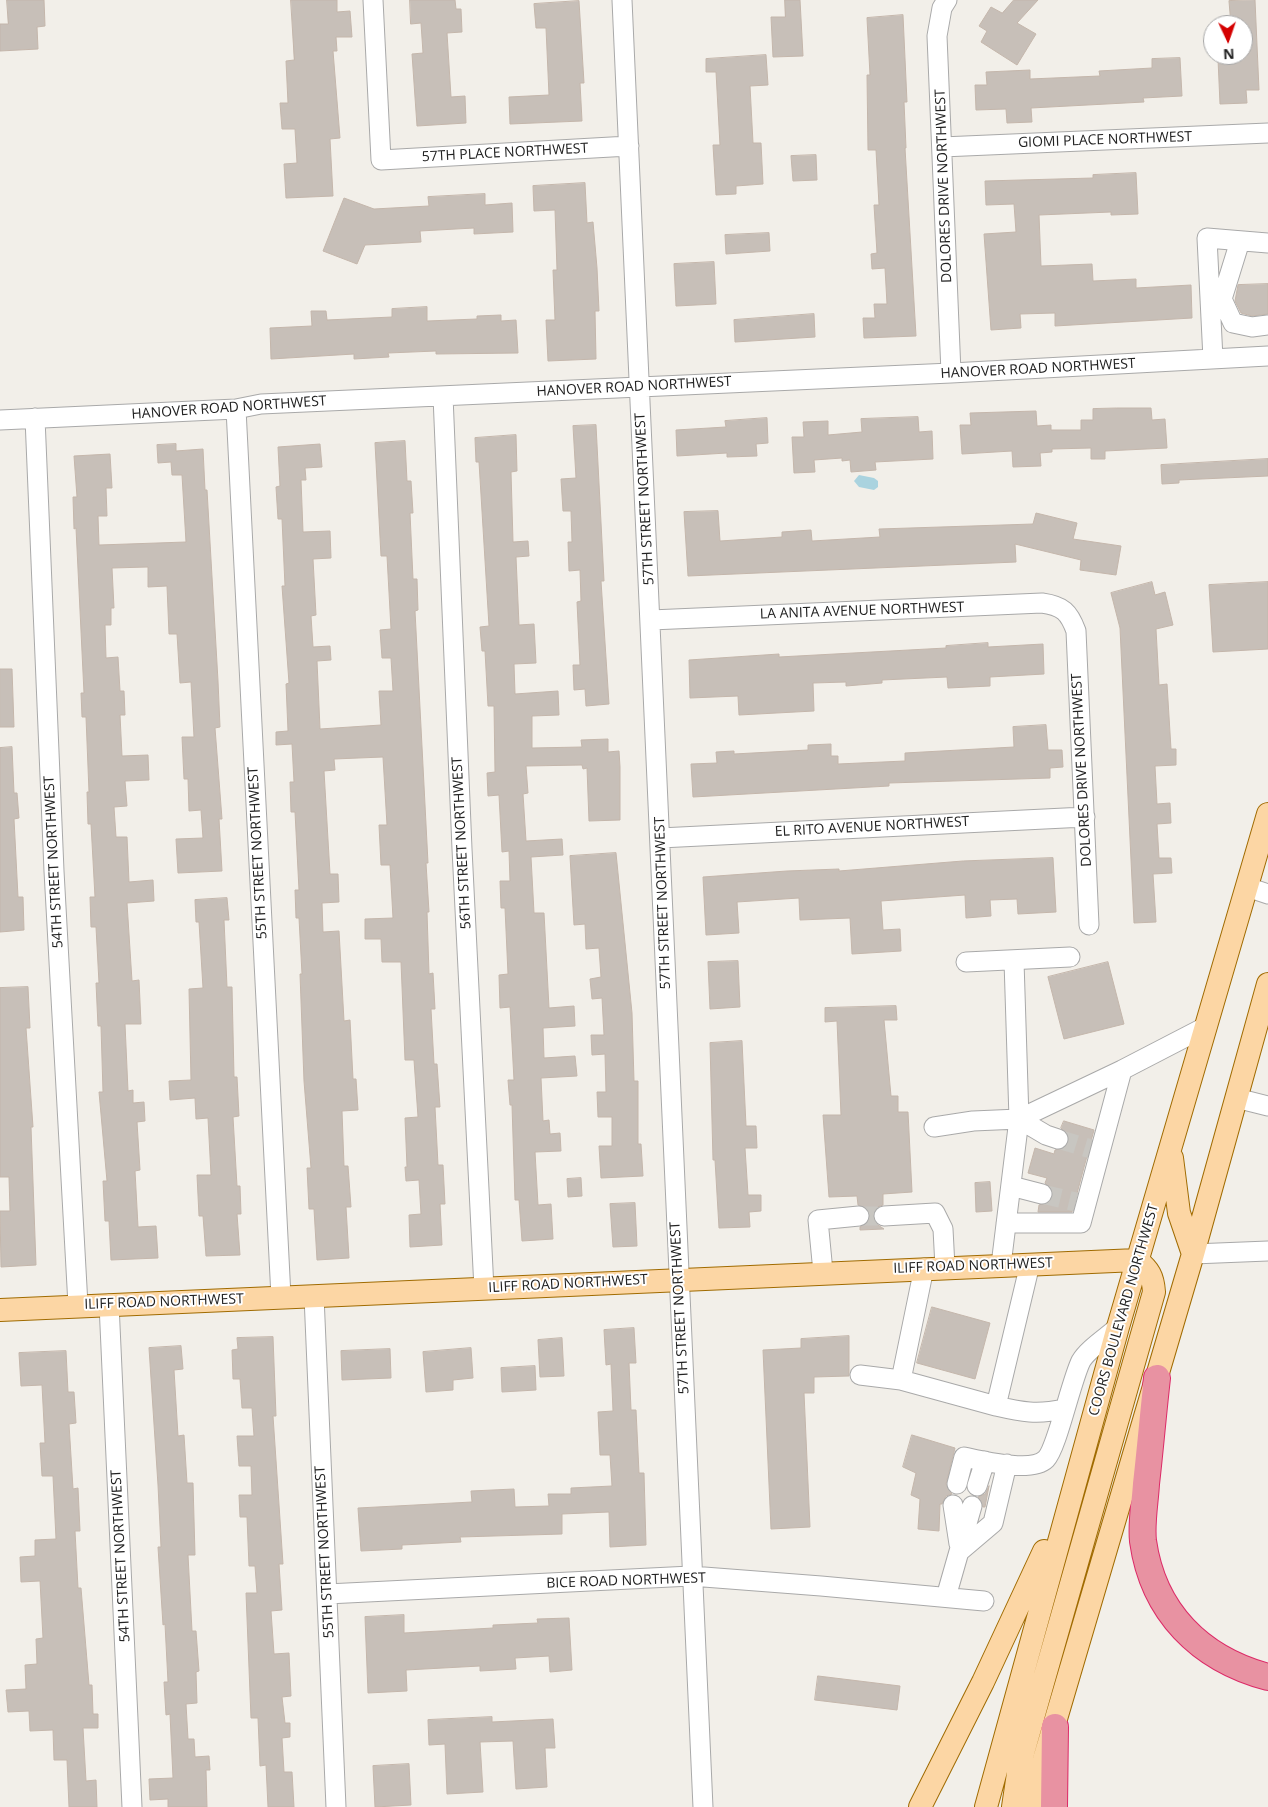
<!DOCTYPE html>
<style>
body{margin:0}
#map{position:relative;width:1268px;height:1807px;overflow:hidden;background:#f2efe9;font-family:"Open Sans",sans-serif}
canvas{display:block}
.north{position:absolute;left:1203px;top:15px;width:50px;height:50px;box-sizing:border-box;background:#fff;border:1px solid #a7a7a7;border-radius:50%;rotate:177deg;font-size:14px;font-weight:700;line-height:20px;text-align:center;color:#222}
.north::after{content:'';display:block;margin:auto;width:18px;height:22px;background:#d40000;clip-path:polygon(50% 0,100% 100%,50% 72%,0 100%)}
</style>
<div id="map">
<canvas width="1268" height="1807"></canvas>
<div class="north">N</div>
</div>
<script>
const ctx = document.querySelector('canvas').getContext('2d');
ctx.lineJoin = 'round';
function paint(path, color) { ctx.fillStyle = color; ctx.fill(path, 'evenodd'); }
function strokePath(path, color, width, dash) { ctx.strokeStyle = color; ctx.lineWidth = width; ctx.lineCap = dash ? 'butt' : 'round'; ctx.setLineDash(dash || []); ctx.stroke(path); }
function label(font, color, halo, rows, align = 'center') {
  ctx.font = font + ' "Open Sans",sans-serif'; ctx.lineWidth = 4; ctx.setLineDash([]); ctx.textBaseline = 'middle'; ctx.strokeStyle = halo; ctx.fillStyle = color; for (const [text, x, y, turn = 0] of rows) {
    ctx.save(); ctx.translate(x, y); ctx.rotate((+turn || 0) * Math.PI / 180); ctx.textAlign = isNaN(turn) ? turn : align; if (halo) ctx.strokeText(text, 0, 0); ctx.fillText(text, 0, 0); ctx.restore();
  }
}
paint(new Path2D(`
 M859,475L874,478L878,481V487L874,490L859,487L854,481Z`), '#aad3df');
const building = new Path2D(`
 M7,0H44L45,26L37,27L38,49L0,51V24H8Z
 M291,0H337V12L350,11L352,37H336L337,51H333L340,138L330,139L333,196L286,198L284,164L297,163L295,129H282L280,103H288L286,61L294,60Z
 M410,0H455L456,9H461L462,32L447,33L451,97L465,96L466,123L417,126L412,54L423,53L421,23L411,24Z
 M785,0H800L803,56L773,57L771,17H785Z
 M1014,0H1038L1017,23L1036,34L1017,65L981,42L987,31L979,26L991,7L1002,13Z
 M1255,0L1259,90H1246L1247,103L1220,104L1218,59L1243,58V25H1231L1229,1Z
 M579,1L584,83H580L582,121L510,124L509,97L549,95L546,28H536L534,4Z
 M903,15L907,102H904L906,148H905L916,336L864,338L863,318H875L874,304H887L885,268L872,269L871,254L877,253L874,205H879L876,150H868L867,75H870L867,18Z
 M766,55L768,85L750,86L753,143H761L763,184L736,186V194L716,195L713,145H720L716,72H706V59Z
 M1180,58L1182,96L1143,98L1144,102L1031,108L1032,122L1007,123L1006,109L976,110L975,85H987L986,72L1030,70V79L1100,76L1099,71L1152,68V59Z
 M816,155L817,180L793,181L791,156Z
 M1136,173L1138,214L1111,215V212L1039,215L1041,266L1092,264L1093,281L1136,279V288L1191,285L1192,318L1055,326V313L1020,314L1021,328L991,330L984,234L1016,232L1014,204L986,205L985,181L1093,178V175Z
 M585,183L587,223L593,222L597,268L599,311H595L596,359L548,361L546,320H555L553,270H557L555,210L534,211L533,186Z
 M485,194V205L512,203L513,232L474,234V228L420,231L421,242L365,245L357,264L323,251L344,198L374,209L429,206L428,197Z
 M769,233L770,251L726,254L725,235Z
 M714,262L716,304L676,306L674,264Z
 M1268,284V314L1252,316L1241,313L1235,301L1238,285Z
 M427,307V321L477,319V316L501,315V321L516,320L518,353L436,354V351L388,353L389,357L354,359V354L271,359L270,328L312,326L311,311H326L327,320L392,317V309Z
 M814,314L815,337L735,342L734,320Z
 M1117,408H1151L1152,420L1165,419L1167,448L1105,451V459H1091V448L1052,449V452L1040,453L1041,466L1013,467L1012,451L962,454L960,425H971L970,413L1036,411L1037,426L1051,425V430H1081V420H1093V409Z
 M918,417L919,432L932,431L933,459L875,462L876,470L851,472L850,460L842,461V458L814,460L815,472L794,473L792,437H804L803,422L828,421V435L862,432L861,419Z
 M767,418L768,443L756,444L757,456L727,457V453L677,456L676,430L726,427L725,421Z
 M596,425L604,581H601L609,704L586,706L585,689L574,690L573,665H580L577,602L581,601L580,570L569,571L568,542H572L571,511H563L561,479L576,478L573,426Z
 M516,435L517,471L511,472L513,542L528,541L529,556L516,557L519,625L534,624L536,663L514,664L515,694L558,691L559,715L532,716V748L582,747L581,740L608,739V752L619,751L620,767V820L589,821L587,768L583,769L582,765L526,766L528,793L523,794L526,841L562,839L563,855L531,857L534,913H544L549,1008L574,1006L575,1026L543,1028L544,1058L575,1056L577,1076L541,1078L543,1121L549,1120L550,1134L560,1133L561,1151L535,1152L538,1205L551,1204L553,1239L522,1241L519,1200H515L512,1105H510L508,1080H514L510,1007L500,1008L499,975L508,974L505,908H501L500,881H510L509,851L502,852L499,795L488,796L487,773L495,772L494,706H488L485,651H482L480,627L489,626L479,462H476L475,438Z
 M405,441L407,481H411L413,513H410L413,579H417L418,610L415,611L428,863H426L429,912H427L429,974L433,973L435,1009H431L434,1064H437L440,1107H435L438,1165H443L445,1204H440L442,1245L410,1247L409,1215L421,1214L419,1180L406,1181L405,1167H407L405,1118L418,1117L414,1060H405L401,962H382L381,939H365V919L393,918L390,865H381L379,825H387L383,757L334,759L335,770L324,771L330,874H338L339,902L322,903L323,932L339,931L344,1021L350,1020L353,1079H356L358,1110L342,1111L344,1166H348L351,1207H346L349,1258L317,1260L314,1209H309L307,1168H311L304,1081L300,974H302L299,918H296L295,890H299L295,812H291L290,782H294L292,744L276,745V732L288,731L286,684L289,683L282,586H285L282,519H278L276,487L280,486L278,447L320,444L322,467L305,468L306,480H301L303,532L330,531L331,558L313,559L316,615L311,616L313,647L330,646L331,660L317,661L320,729L381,725L379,691H393L391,658H382L380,630L391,629L387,556H381L375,443Z
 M176,444V451L203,449L205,490H207L218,681L220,727L215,728L222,819H219L222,871L178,873L176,839L203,838L201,810L189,811L188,779H184L182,737H194L191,682L180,683L177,634H169L167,586L148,587V567L112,568L114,608H111V625H105L106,658L118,657L120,691H124L125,715H120L122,756L148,755L149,780L125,781L127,806L114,807L116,837H127L129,882L153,880L154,901L127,903L132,981L139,980L141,1024H125L128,1091L133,1090V1103L144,1102L145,1121L137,1122L140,1170L135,1171L138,1227L156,1226L158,1258L111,1260L109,1221H105L103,1181H107L99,1092H103L101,1026H98L96,983H99L96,927H91L90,897H95L91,824H88L87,792H89L86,717H82L81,693H84L76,528L74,529L73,497H77L74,456L110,454L112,488H106L107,516H98L99,545L186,542L182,475H172L171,462L158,463L157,445Z
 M1268,459V476L1179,480V483L1162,484L1161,465Z
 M718,511L720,541L782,537V532L811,530L812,541L880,537L879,529L1033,524L1036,513L1077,523L1073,539L1121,546L1116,575L1080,570L1081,560L1015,544L1016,562L688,576L684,512Z
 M1152,582L1155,595L1165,592L1173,625L1156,629L1159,685L1167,684L1171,749H1176V765L1155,766L1157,804L1170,803L1171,823L1157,824L1159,858H1171L1172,873L1153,874L1156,922L1134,923L1120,628L1111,593Z
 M1268,582V649L1213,652L1209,585Z
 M988,643V647L1043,644L1044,674L990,677V686L948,688L947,677L882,680V683L846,686V682L813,683L814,711L739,715L738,696L690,698L689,660L779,654V657L946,648V646Z
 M0,669H12L14,727H0Z
 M1046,725L1048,750H1062L1063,767L1050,768V778L889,783V786L693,797L691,764L717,763L716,752L734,751V754L808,750V745L831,744V756H838V764L905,761V753L1014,747L1013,727Z
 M12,747L14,793H17L19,818L14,819L18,897H23L24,930L0,932V748Z
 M616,853L632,1013L634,1081H638V1144H641L643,1176L601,1178L599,1146H612V1117H598L597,1092H606L605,1054L592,1055L591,1035H604L602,998L592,999L590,979L601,977L599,948L586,949L585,924L574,925L570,856Z
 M1053,858L1056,912L1018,914L1017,899L990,900L991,916L966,918L965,895L881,901L883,930L900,929L901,951L852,954L850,918L800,920L799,898L737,902L739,933L706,935L703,877L787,871L839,869V871L963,861Z
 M227,898L229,920H224L227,987H232L234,1077H237L239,1116L233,1117L237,1186H240L241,1214H237L240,1255L206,1256L203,1216H199L197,1175H211L208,1118L196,1119L195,1098L170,1100L169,1081L191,1080L189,989L203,988L199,922H196L195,900Z
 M738,961L740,1007L710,1009L708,962Z
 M1108,962L1124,1024L1064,1039L1048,977Z
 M28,987L30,1028H26L33,1127H31L36,1265L1,1267L0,1211H10L9,1177H0V988Z
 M896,1006L897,1020H884L891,1096H898V1112H908L912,1192L883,1194V1205L877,1207L873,1216L875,1223L884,1229L860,1230V1227L869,1221L870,1215L868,1209L858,1205L857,1196L829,1197L823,1115H841L837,1021L825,1022V1008Z
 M742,1041L746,1126H756L757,1148H745L748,1195H761V1211L749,1212L750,1227L719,1228L715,1160H713L710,1043Z
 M1064,1121L1094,1130L1072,1212H1038L1039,1205L1050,1201L1053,1191L1045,1183L1047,1178L1028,1173L1035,1148L1054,1154L1055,1150L1066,1147L1069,1137L1061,1128Z
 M581,1178L582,1196L568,1197L567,1179Z
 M990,1182L992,1211L976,1212L975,1183Z
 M635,1203L637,1246L613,1247L610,1204Z
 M932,1307L990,1323L975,1379L917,1363Z
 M634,1328L636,1363H629L631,1410H636L639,1473H644L646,1545L610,1547L609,1512L562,1514V1534L460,1537L461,1542L402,1545V1549L361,1551L358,1508L472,1502L471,1491L514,1489L515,1507L549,1506L548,1494H571V1488L612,1486L610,1455H600L598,1412L613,1411L611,1364L606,1365L604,1330Z
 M849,1336V1376L814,1377V1393H804L810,1527L771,1529L763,1350L801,1348V1339Z
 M273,1337L276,1416H273L283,1564H279L282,1610L271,1611L274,1654L289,1653L291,1696L282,1697L285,1723H290V1737L282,1738L284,1772H292L294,1807H268L266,1765L260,1766L258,1718H251L246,1593H257L255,1566H249L247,1517H240L239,1495H252L251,1466H239L237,1436H254L252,1408H242L240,1379H233L232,1350L238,1349L237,1338Z
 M562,1338L564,1376L540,1377L538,1340Z
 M181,1346L183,1369L174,1370L178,1436L184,1435L187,1483H193L195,1555H188L192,1631H196L199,1671L196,1672L197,1703L186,1704L188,1739H194L195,1757L209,1756L210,1770H206L207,1807H168V1799L150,1800L149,1779L173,1778L170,1714L166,1715L164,1682H168L165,1624L163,1625L158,1547H161L158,1485L149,1348Z
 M471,1348L473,1378L453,1380V1390L426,1392L423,1352Z
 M390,1349L391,1378L342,1380L341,1351Z
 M66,1351L68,1392H74L76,1423L69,1424L73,1489L78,1488L80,1531H75L78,1588H81L89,1685H92L93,1714H98V1728H83L86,1781L96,1780L97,1807H69L67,1760H54L53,1730L30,1731L29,1711L8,1712L6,1690L26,1689L25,1665L37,1664L36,1639L43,1638L40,1581L21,1582L20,1557L35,1556V1540L56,1539L53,1476H42L40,1443H45L42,1385L21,1386L19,1353Z
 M535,1366L536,1390L502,1392L501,1368Z
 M912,1435L955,1448L946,1484L952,1494L946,1496L942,1504H940L939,1531L918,1529L920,1499L911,1495L916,1473L903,1467Z
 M989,1486L985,1507H983L978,1497L985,1494Z
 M404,1615V1633L493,1628V1625L538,1623L537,1619L569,1618L572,1670L550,1672L549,1656L515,1658L516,1669L480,1671V1666L406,1670L407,1691L368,1693L365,1617Z
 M818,1676L900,1686L897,1710L815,1700Z
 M492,1717V1722L553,1719L555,1748H545L547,1787L516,1789L513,1741L480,1742L483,1792L447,1794L445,1744L429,1745L428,1720Z
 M409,1764L411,1805L375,1807L373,1766Z`);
paint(building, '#c7bfb8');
strokePath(building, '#c4b6ab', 1);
strokePath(new Path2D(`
 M1058,1139L1091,1149
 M1042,1194L1076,1202
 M859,1216H884`), '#c8c6c1', 19, [19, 9]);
const minor = new Path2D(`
 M373,0L381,160L629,146
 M622,0L703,1807
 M947,0L942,8L937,36L951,373
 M942,147L1268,133
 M1240,241L1222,299L1233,323L1252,327L1268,325
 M1213,359L1207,238L1268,243
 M443,396L462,849L484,1289
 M236,409L281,1297
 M35,418L54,871L78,1305
 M0,420L236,409L261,404L951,373L1268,356
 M651,620L1042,603C1063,606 1069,612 1076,631L1089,925
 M660,838L1085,817
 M1247,887L1268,894
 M966,962L1070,957
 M1236,1098L1268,1106
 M1019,1119L1046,1135L1058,1139
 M934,1127L973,1121L1019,1119L1014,961
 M1011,1186L1042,1194
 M884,1216L935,1213L943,1229L945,1267
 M1006,1223H1081L1122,1070
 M1193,1254L1268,1251
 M1001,1265L1019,1119L1122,1070L1207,1026
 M924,1268L901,1380L996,1406L1030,1264
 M823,1272L818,1220L859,1216
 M314,1296L336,1807
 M109,1304L132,1807
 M860,1375L901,1380
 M996,1406C1022,1412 1037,1415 1064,1409
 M957,1484L964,1457C982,1461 1032,1473 1046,1459C1057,1448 1071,1381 1081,1361C1088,1349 1107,1337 1118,1327
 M977,1486L985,1461
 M953,1505L959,1544
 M960,1551L993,1523L1007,1464
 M327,1594L691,1576L821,1586L984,1601
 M946,1597L972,1506`);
const major = new Path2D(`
 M1172,1158L1179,1213L1193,1254
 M0,1310L1137,1260
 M920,1807L983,1682L1044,1551
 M986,1807L1118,1327L1268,814
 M1013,1807L1019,1767L1154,1292C1153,1276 1149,1270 1137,1260
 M1030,1807L1193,1254L1268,984`);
const highway = new Path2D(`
 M1157,1378C1153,1413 1150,1449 1146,1484C1145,1502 1141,1523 1143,1541C1153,1612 1200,1659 1268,1677
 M1054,1807L1055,1727`);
strokePath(minor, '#a9a9a9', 21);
strokePath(major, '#a06b00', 24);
strokePath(highway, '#dc2a67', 28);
strokePath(minor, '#fff', 19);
strokePath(major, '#fcd6a4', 22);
strokePath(highway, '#e892a2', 26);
label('14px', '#222', '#fff', [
 ["GIOMI PLACE NORTHWEST",1105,140,-2],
 ["57TH PLACE NORTHWEST",505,153,-3],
 ["DOLORES DRIVE NORTHWEST",944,186,-92],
 ["HANOVER ROAD NORTHWEST",1038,369,-3],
 ["HANOVER ROAD NORTHWEST",634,387,-3],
 ["HANOVER ROAD NORTHWEST",229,408,-4],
 ["57TH STREET NORTHWEST",645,499,-93],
 ["LA ANITA AVENUE NORTHWEST",862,611,-2],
 ["DOLORES DRIVE NORTHWEST",1082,770,-93],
 ["EL RITO AVENUE NORTHWEST",872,827,-3],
 ["56TH STREET NORTHWEST",462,843,-93],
 ["55TH STREET NORTHWEST",258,853,-93],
 ["54TH STREET NORTHWEST",54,862,-93],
 ["57TH STREET NORTHWEST",663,903,-92],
 ["ILIFF ROAD NORTHWEST",973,1266,-2],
 ["ILIFF ROAD NORTHWEST",568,1284,-3],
 ["ILIFF ROAD NORTHWEST",164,1302,-2],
 ["57TH STREET NORTHWEST",680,1308,-93],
 ["COORS BOULEVARD NORTHWEST",1124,1310,-74],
 ["55TH STREET NORTHWEST",325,1552,-93],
 ["54TH STREET NORTHWEST",121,1556,-93],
 ["BICE ROAD NORTHWEST",626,1581,-2]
]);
</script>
